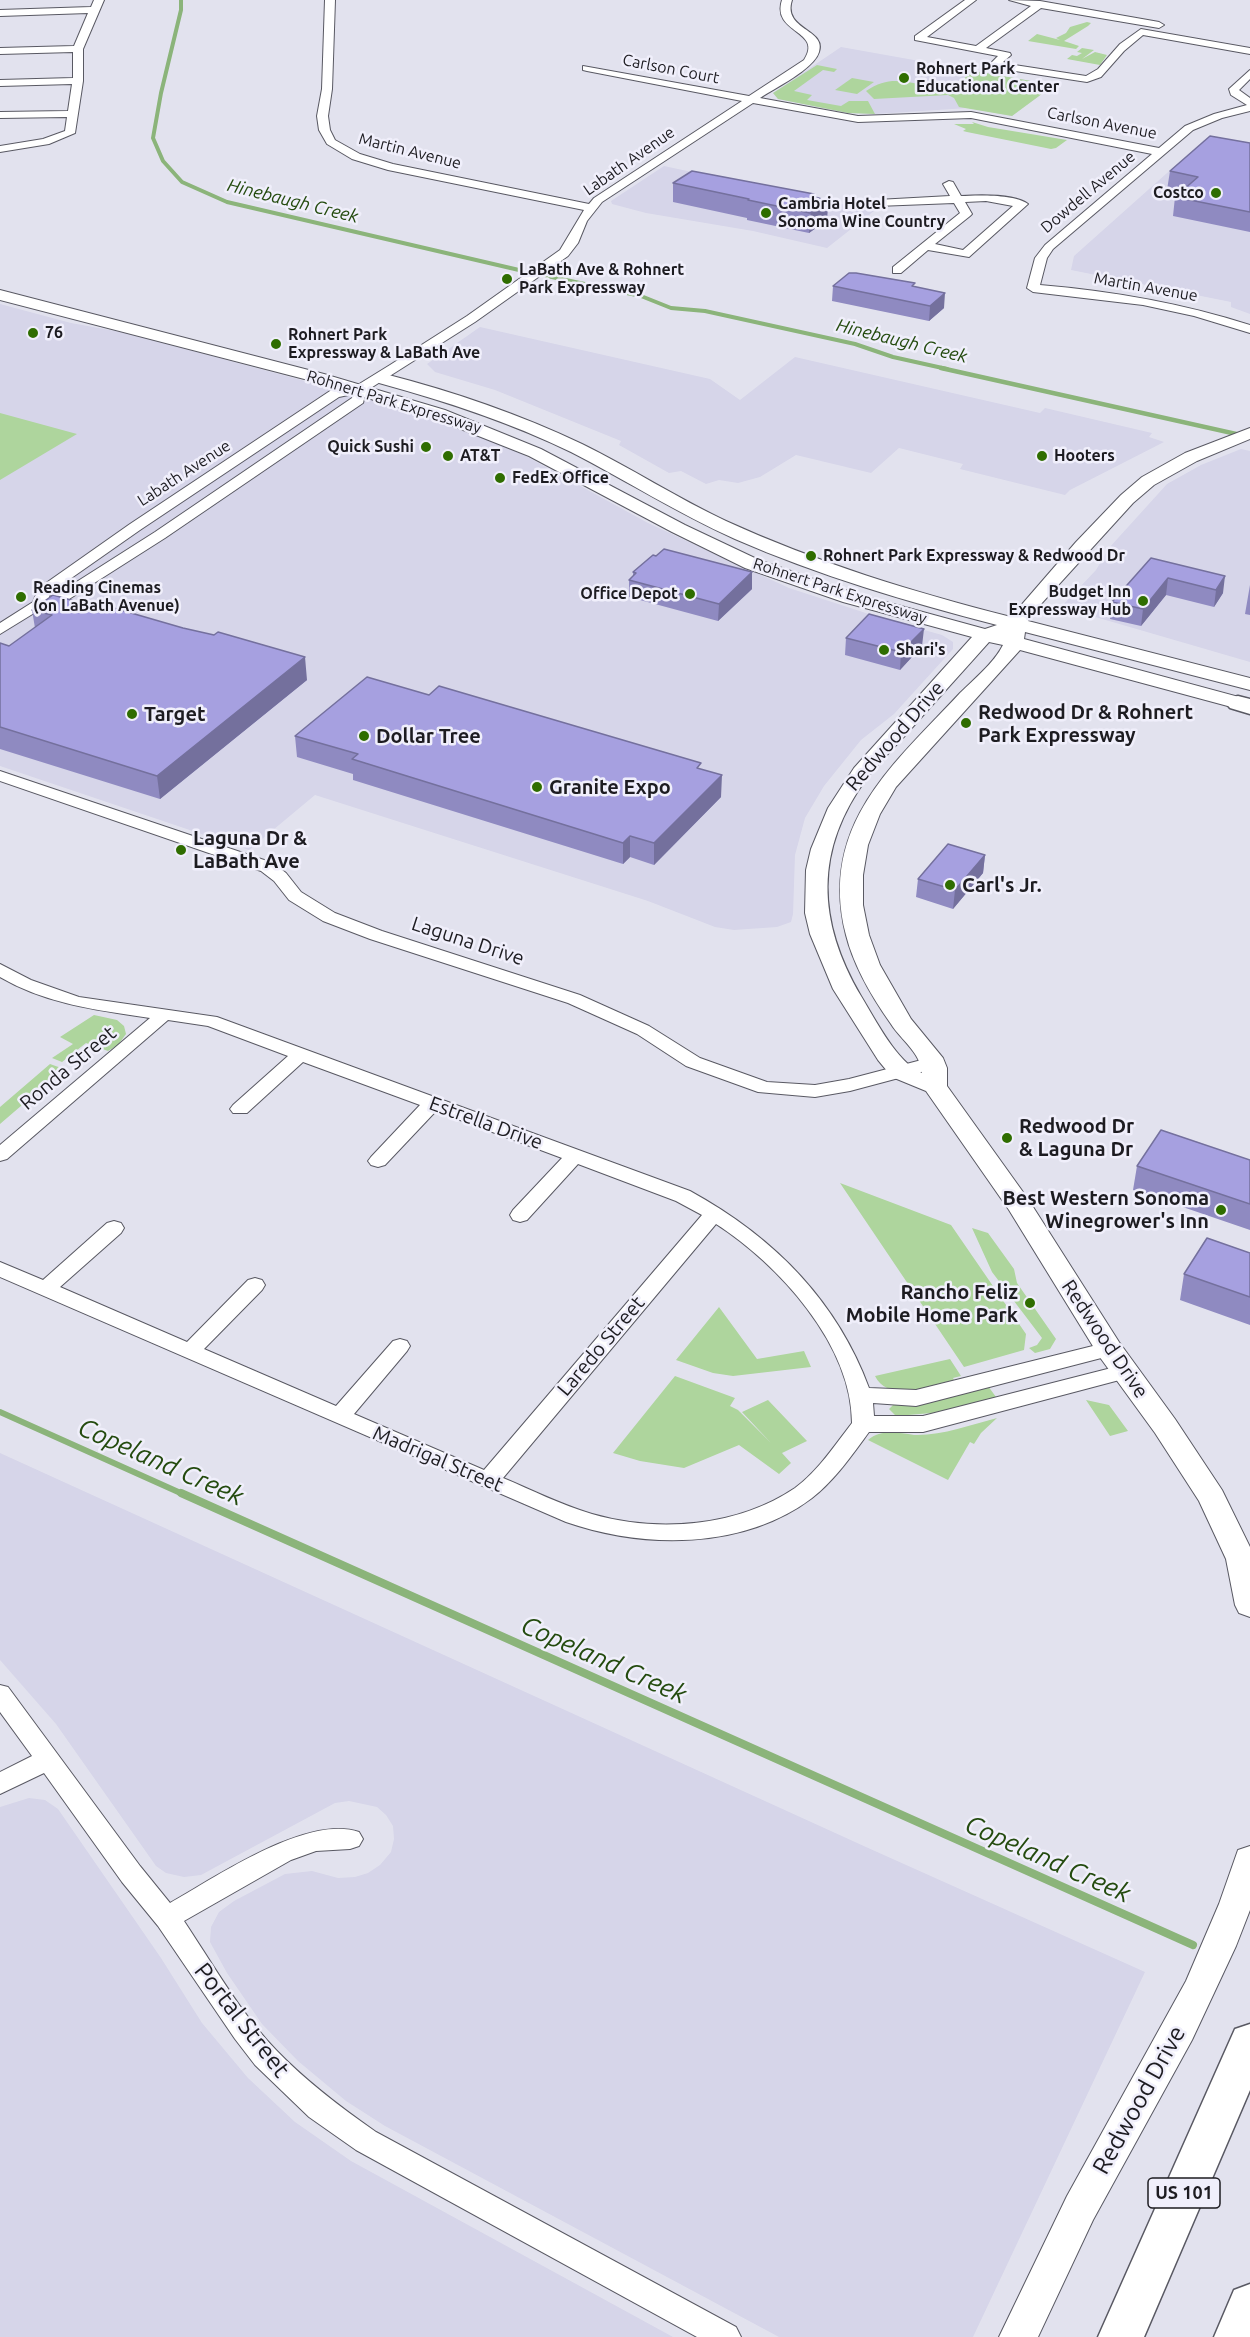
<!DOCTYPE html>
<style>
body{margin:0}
canvas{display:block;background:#e2e2ee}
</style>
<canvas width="1250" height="2337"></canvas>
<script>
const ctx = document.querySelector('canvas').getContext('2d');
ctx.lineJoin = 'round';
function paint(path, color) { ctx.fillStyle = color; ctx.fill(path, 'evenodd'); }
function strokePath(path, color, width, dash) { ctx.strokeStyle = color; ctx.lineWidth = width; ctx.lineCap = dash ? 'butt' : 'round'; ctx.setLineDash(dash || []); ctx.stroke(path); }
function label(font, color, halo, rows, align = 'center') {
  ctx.font = font + ' Ubuntu,sans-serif'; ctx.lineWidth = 5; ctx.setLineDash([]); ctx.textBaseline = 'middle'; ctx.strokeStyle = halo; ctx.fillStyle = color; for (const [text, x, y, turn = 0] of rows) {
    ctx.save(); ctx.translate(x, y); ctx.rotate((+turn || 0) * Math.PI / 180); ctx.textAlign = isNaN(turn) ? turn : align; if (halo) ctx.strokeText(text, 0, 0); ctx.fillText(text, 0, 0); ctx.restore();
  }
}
paint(new Path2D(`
 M841,47L1054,85L1012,116L968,108L875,114L848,113L778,99L773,93Z
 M1204,140L1250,149V314L1231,307V302L1071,270L1074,256Z
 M664,166L874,211L827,248L753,231L646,213L612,204L611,201Z
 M0,304L71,323L126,333L413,410L522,454L648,523L789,588L878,617L942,635L953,642V649L894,714L861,740L824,786L805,818L795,855L793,914L791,922L777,927L734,930L715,927L648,901L315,795L249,850L0,766Z
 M480,327L710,379L740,400L795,357L1040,413L1045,408L1152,433L1149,437L1164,442L1070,490L1065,495L960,469L963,464L899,448L871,473L796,455L760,477L738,483L719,480L706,484L681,471L669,473L619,445L621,441L495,390L435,372L427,364Z
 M1241,449L1250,451V662L1061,607L1096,570L1109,548L1167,484L1201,465Z
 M0,1453L866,1847L1145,1972L973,2337H779L385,2126L346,2101L298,2061L262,2024L227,1973L210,1942L211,1927L219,1912L234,1901L285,1874L312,1871L338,1878L355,1877L368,1873L380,1865L391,1852L394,1839L393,1826L386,1815L377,1807L349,1801L335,1803L201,1875L184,1877L166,1873L156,1866L56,1724L0,1660Z
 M29,1798L45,1800L58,1809L161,1958L202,2023L248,2078L295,2122L351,2161L673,2337H0V1807Z`), '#d6d5e9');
paint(new Path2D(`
 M1087,22L1091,23L1088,26L1064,41L1079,46L1076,49L1028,41L1037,34L1060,40L1056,38L1066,33L1070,27Z
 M1082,48L1094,50L1082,59L1095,52L1107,55L1100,65L1067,59L1072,55L1077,56L1082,53L1077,52Z
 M817,65L837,69L834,72L823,70L794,91L812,95L807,100L841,106L849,101H868L875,114L848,113L778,99L773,93Z
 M974,71L1054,85L1012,116L959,107L954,98L948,95L874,99L866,91C889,75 905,82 930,86L934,84L952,87Z
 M852,78L874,82L857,94L835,90Z
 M972,122L988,127L1067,140L1056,148L1051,149L967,132L963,131L966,129L954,124H974Z
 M0,413L77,434L0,480Z
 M94,1015L117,1020L124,1026L126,1034L118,1045L108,1051L86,1043L62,1062L52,1058L73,1044L60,1037Z
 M50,1064L64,1069L0,1124V1107Z
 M840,1183L951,1225L1026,1334L1024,1350L964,1367Z
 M972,1228L988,1233L1014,1269L1017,1283L1056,1339L1050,1349L1035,1353L1029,1348L1037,1345L1042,1338L992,1272Z
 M719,1307L757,1359L804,1351L811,1367L733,1376L713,1373L676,1360Z
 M950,1359L961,1376L953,1378L955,1382C932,1387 888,1403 875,1376Z
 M675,1376L735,1398L730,1406L738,1410L771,1443L742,1412L768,1400L807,1441L782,1453L791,1463L779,1474L739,1445L684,1468L640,1461L613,1453Z
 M988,1386L996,1397L944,1412L896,1416L889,1409L895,1403Z
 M1086,1400L1109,1405L1128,1431L1110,1436Z
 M997,1418L981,1433L974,1444L970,1442L948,1480L868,1440C881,1429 898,1433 914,1435C941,1436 970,1425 997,1418Z`), '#aed59d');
strokePath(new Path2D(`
 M181,0V10L161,93L153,138L163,161L182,182L227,202L519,270
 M547,276L641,296L671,308L705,311L855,344L893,357L947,369`), '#8bb47a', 4);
strokePath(new Path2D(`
 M941,368L1250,437`), '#8bb47a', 4.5);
strokePath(new Path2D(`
 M0,1412L185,1495`), '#8bb47a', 6);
strokePath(new Path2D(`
 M181,1493L1193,1945`), '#8bb47a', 8);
const minor = new Path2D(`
 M94,0H104L83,49V81L75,133L49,144L0,152V146L43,139L65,131L67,117L0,118V112L68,111L72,84L0,86V80L73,78V52L0,54V48L74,46L88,13L0,16V10L91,7Z
 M325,0H335L332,89L328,116L330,130L335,140L360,154L393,164L589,204L594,198L742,101L587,71L583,70V66L749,96L804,60C824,30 771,34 782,0H792C782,30 827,29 819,52C814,69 775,88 760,98L858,116L971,112L1159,148L1185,126L1214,114L1247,105L1231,95L1229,89L1250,70V79L1239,90L1250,98V111L1222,118L1193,130L1053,249L1047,258L1040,285C1112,291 1181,303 1250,325V333L1194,316L1143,305L1033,292L1027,288L1035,258L1045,245L1152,154L971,118L858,122L753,103L602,202L587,221L578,243L568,256L475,322L366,391L363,403L165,538L66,601L44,607L0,634V623L33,602L39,588L130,524L330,391L356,386L390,365L467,316L560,250L584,210L388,170L352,159L327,144L319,130L317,116L322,89ZM353,394L352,398L155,532L56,595L49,597L50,593L140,530L339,397Z
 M965,0H976L927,37L976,46L1031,6L1009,0L1040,1L1159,22L1164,25L1159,28L1041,8L986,48L1010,53L1011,55L1003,62L1008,64L1086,76L1098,69L1120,44L1141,29L1250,48V54L1143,35L1124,51L1101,77L1087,82L1002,69L991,63L998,56L915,40V36Z
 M949,181L953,182L961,196C978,195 1015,194 1028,204L969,257L928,250L901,273H893V267L960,213L954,203L877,206L871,203L877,200L950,196L943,184ZM986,201L1013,206L963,250L935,244L970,216L972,214L965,202Z
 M0,771L273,863L286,873L301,892L335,913L382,931L580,995L649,1026L700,1058L767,1082L815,1085L849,1079L933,1057L940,1059L942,1063L940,1067L850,1091L815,1097L758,1092L686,1066L637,1034L568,1003L370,939L323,921L289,900L274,881L261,871L0,781Z
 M0,964L31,980L79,997L217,1017L690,1191C772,1236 836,1299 869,1388L916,1390L1109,1342L1116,1344L1120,1349L1116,1354L1109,1356L916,1406L873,1403L874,1416H923L1127,1364L1134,1366L1138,1371L1134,1376L1127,1378L923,1432H869C852,1455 835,1480 812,1498C743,1550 644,1549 566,1522L0,1277V1262L43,1280L107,1223L114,1221L121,1223L124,1228L121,1233L60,1287L187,1342L248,1280L255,1278L262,1280L265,1285L262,1290L204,1349L336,1406L393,1341L400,1339L407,1341L410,1346L407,1351L354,1414L484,1470L702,1215L676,1201L578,1164L527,1220L520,1222L513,1220L510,1215L513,1210L562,1158L436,1111L385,1165L378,1167L371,1165L368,1161L371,1157L420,1105L303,1062L247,1113H233L230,1109L233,1105L288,1056L208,1026L168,1020L7,1159L0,1161V1145L150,1018C97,1010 46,1004 0,977ZM716,1224C778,1264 852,1344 852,1423C835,1445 818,1471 795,1488C737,1527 658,1533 592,1514C561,1505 532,1490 503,1478Z
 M0,1685L8,1687L140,1866L170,1903C215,1878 307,1814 359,1832L363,1839L359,1846L350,1849L316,1851L291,1860L184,1921C212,1963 241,2014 276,2050C306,2081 340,2107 376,2132L736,2327L741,2337H697L356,2150L309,2117L255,2065L235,2039L158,1926L122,1882L44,1773L0,1794V1772L32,1756L0,1712Z`);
const major = new Path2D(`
 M0,290L324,374L445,410L541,449L685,525L759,560L857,594L985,629L997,625C908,602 820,576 735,539C678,514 626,480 571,452C509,422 445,401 379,383L377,379L385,374C452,391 519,414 582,444C631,468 677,498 726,521C818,563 913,592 1011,617L1076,542L1121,495L1142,477L1185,453L1250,428V439L1197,461L1154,485L1133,503L1031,615L1028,621L1250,678V690L1025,632L1024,639L1250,700V712L1020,650L896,787L880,814L868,845L863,875V905L869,935L880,965L911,1019L943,1058L947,1068V1086L1028,1199L1119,1342L1175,1419L1222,1490L1250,1547V1617L1239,1613L1235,1605L1226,1559L1199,1501L1155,1433L1099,1356L1009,1210L926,1091L892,1077L878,1060L833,989L810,934L805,913L806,870L811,849L828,808L854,768L972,637L843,602L745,568L672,532L529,456L433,418L312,381L0,300ZM989,642L1003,645C994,663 974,679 960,693C894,764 818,825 846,935C854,967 872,997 891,1024C901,1040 921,1053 922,1073C897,1063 875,1019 861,996C817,921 814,850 867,778C880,761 896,746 910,730C936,701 963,671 989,642Z
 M1250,1846V1910L1236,1946L1192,2040L1093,2220L1038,2337H999L1067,2196L1186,1981L1219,1904L1238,1850Z`);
const highway = new Path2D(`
 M1238,696L1250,699V714L1230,708L1226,703L1230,698Z
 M1250,2024V2090L1144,2337H1098L1235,2029Z
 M1250,2284V2337H1214L1234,2290Z`);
strokePath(minor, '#595963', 2);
strokePath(major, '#595963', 2);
strokePath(highway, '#595963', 3);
paint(minor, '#fff');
paint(major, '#fff');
paint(highway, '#fff');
paint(new Path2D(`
 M1250,143V232L1173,216L1175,197L1180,193L1167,190L1170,171Z
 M673,183L814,194V197L828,201L827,220L809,233L747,220V218L673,202Z
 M833,286H915L944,308L929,321L832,301Z
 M1151,558L1223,593L1214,607L1166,595L1141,626L1110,619L1112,602Z
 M633,572L752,589L718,621L629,597V580L633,577Z
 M1250,585V615L1245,614Z
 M32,610L307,680L160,799L0,749V643L9,646L35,628Z
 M846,638L922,646L900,670L845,655Z
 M295,736L701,769L721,797L654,865L630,857L623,864L353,780V774L297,757Z
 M985,855L983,873L953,909L916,897L918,879Z
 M1250,1160V1230L1133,1190L1137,1166Z
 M1250,1253V1325L1180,1300L1184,1274Z`), '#8f8ac1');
paint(new Path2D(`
 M814,194L813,211L828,201L827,220L809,233L812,196Z
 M945,293L944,308L929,321L930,306Z
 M752,572V589L718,621L719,604Z
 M1225,576L1223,593L1214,607L1216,590Z
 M1168,578L1166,595L1141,626L1143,609Z
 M924,629L922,646L900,670L901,652Z
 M305,657L307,680L160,799L157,776Z
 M722,775L721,797L654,865V843Z
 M630,836V857L623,864V843Z
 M985,855L983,873L953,909L955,890Z`), '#74709d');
const building = new Path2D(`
 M1210,136L1250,143V212L1175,197L1198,177L1170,171Z
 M692,171L814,194L812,196L828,201L810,213L748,200L749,199L673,183Z
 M849,273H856L915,283L912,286L945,293L930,306L833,286Z
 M664,549L752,572L719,604L629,580L636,573L633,572L653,555L656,556Z
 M1151,558L1225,576L1216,590L1168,578L1143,609L1112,602Z
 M53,595L103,609L107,606L183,628L214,635L218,632L305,657L157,776L0,727V643L9,646L52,615L32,610Z
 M869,614L924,629L901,652L846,638Z
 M367,677L429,695L439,686L701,763L697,768L722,775L654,843L630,836L623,843L352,759L358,754L295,736Z
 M948,844L985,855L955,890L918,879Z
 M1161,1130L1250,1160V1204L1137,1166Z
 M1207,1238L1250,1253V1297L1184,1274Z`);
paint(building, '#a6a0e0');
strokePath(building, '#74709d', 1.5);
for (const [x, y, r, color] of [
 [904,78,6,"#2f6d00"],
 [1216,193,6,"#2f6d00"],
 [766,213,6,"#2f6d00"],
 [507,279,6,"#2f6d00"],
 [33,333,6,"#2f6d00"],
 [276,344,6,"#2f6d00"],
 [426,447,6,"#2f6d00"],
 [448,456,6,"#2f6d00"],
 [1042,456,6,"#2f6d00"],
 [500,478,6,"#2f6d00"],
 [811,556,6,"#2f6d00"],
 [690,594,6,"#2f6d00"],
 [21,597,6,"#2f6d00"],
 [1143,601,6,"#2f6d00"],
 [884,650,6,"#2f6d00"],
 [132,714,6,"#2f6d00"],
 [966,723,6,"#2f6d00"],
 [364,736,6,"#2f6d00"],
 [537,787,6,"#2f6d00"],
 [181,850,6,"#2f6d00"],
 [950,885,6,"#2f6d00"],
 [1007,1138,6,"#2f6d00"],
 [1221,1210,6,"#2f6d00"],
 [1030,1303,6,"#2f6d00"]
]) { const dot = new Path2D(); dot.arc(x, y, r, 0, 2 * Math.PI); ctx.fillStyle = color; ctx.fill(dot); strokePath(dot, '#f0effb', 2); }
label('16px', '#1d1c21', '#f0effb', [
 ["Carlson Court",671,69,11],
 ["Carlson Avenue",1102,123,11],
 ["Martin Avenue",410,151,14],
 ["Labath Avenue",629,161,-35],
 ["Dowdell Avenue",1088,192,-40],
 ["Martin Avenue",1146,287,10],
 ["Rohnert Park Expressway",394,402,17],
 ["Labath Avenue",184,473,-33],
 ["Rohnert Park Expressway",840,591,18]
]);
label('bold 16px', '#1d1c21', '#f0effb', [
 ["Rohnert Park",916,69],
 ["Educational Center",916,87],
 ["Costco",1204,193,"right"],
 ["Cambria Hotel",778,204],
 ["Sonoma Wine Country",778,222],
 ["LaBath Ave & Rohnert",519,270],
 ["Park Expressway",519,288],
 ["76",45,333],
 ["Rohnert Park",288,335],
 ["Expressway & LaBath Ave",288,353],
 ["Quick Sushi",414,447,"right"],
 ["AT&T",460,456],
 ["Hooters",1054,456],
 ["FedEx Office",512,478],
 ["Rohnert Park Expressway & Redwood Dr",823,556],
 ["Reading Cinemas",33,588],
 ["(on LaBath Avenue)",33,606],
 ["Budget Inn",1131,592,"right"],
 ["Expressway Hub",1131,610,"right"],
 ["Office Depot",678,594,"right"],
 ["Shari's",896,650]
], 'left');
label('italic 18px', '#244b0f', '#f0effb', [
 ["Hinebaugh Creek",293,201,14],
 ["Hinebaugh Creek",902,341,14]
]);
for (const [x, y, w] of [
 [1184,2193,72]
]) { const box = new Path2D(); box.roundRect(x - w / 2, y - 15, w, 30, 4.5); ctx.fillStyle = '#f0effb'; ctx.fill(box); strokePath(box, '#1d1c21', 1.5); }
label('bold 18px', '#1d1c21', null, [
 ["US 101",1184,2193]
]);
label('bold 20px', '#1d1c21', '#f0effb', [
 ["Redwood Dr & Rohnert",978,712],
 ["Park Expressway",978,735],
 ["Target",144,714],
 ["Dollar Tree",376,736],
 ["Granite Expo",549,787],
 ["Laguna Dr &",193,838],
 ["LaBath Ave",193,861],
 ["Carl's Jr.",962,885],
 ["Redwood Dr",1019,1126],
 ["& Laguna Dr",1019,1149],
 ["Best Western Sonoma",1209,1198,"right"],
 ["Winegrower's Inn",1209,1221,"right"],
 ["Rancho Feliz",1018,1292,"right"],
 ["Mobile Home Park",1018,1315,"right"]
], 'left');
label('20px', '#1d1c21', '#f0effb', [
 ["Redwood Drive",895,736,-49],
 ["Laguna Drive",468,941,18],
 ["Ronda Street",68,1068,-40],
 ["Estrella Drive",486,1123,20],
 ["Redwood Drive",1105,1339,56],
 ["Laredo Street",601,1346,-50],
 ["Madrigal Street",438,1459,23]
]);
label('24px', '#1d1c21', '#f0effb', [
 ["Portal Street",242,2020,52],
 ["Redwood Drive",1139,2100,-61]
]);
label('italic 26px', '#244b0f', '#f0effb', [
 ["Copeland Creek",161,1462,24],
 ["Copeland Creek",604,1660,24],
 ["Copeland Creek",1048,1859,24]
]);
</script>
